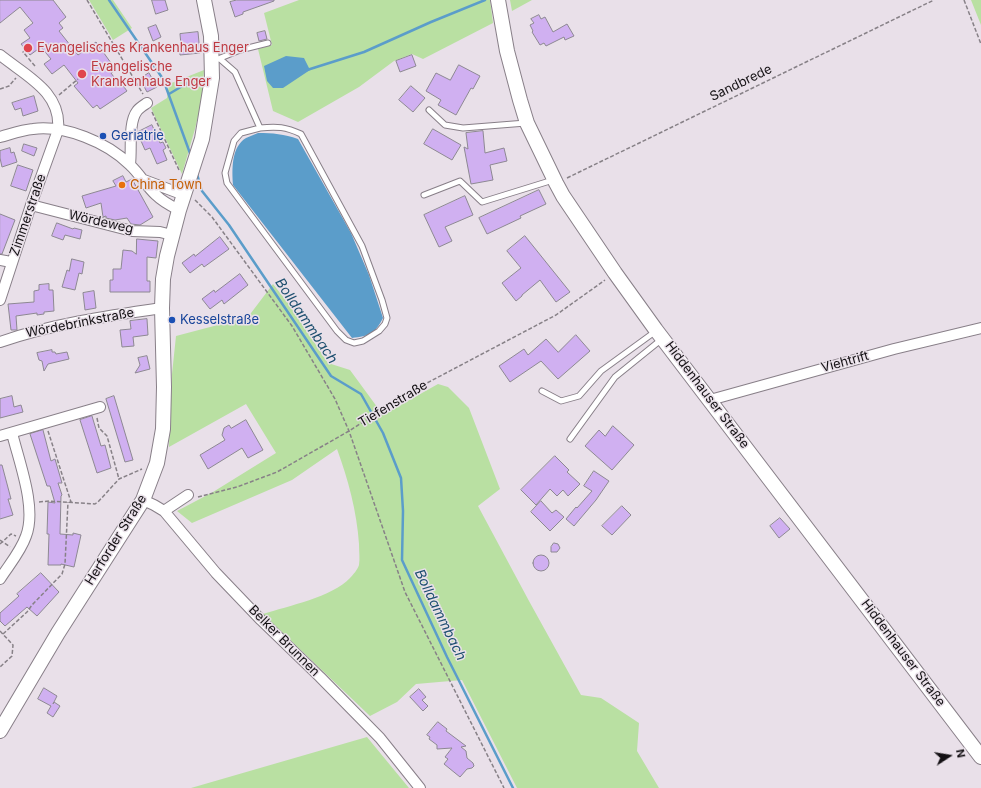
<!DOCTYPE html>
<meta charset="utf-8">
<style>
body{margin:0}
#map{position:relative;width:981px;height:788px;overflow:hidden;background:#e9e0e9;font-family:Inter,sans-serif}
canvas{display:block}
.north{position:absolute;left:929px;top:736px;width:40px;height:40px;-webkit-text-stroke:3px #e9e0e9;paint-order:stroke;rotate:78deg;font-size:11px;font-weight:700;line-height:16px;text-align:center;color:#141114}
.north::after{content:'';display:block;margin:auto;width:14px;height:18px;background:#141114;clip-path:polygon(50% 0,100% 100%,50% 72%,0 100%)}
</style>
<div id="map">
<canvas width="981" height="788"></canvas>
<div class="north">N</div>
</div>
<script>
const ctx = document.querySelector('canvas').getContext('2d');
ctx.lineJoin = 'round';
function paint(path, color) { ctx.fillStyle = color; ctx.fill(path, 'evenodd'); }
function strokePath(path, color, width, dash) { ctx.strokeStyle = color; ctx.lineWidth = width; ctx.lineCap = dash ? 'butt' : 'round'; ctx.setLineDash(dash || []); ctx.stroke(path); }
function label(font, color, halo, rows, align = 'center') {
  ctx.font = font + ' Inter,sans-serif'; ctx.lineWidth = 3; ctx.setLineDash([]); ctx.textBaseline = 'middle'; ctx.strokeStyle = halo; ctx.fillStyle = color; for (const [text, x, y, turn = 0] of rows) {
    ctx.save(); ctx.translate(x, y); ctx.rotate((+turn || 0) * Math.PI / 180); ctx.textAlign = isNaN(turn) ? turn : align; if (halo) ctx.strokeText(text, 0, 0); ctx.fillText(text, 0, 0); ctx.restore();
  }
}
paint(new Path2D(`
 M89,0H113L132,28L113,40Z
 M299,0H490L493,23L423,59L412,54L394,61L359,87L298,122L273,111L258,49L272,45L264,13Z
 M510,0H532L512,11Z
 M971,0H981V25Z
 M204,70L202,99L195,129L182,174L151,108L167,98L169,84Z
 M273,284L288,303L328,363L350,370L383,415L438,384L448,387L469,408L500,489L478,506L529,601L581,695L601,698L639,723L637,751L659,788H517L462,680L416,684L397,702L370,716L263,614C288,606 332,597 350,578C353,575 358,569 359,565C360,559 359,551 359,544C357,512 348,479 337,449L292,480L192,523L177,511L213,492L276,453L246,404L169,447L172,374L176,336L248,317Z
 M367,737L409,788H191Z`), '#b9e0a2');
paint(new Path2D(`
 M286,56L304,58L310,70L283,88H273L267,81L264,66Z
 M258,133C273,133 284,134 298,139L351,233L369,275L383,318C375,334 369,336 352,338L233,185C232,170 231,147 246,138C250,136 254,135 258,133Z`), '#5b9dca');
strokePath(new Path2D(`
 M109,0L163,79L191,156
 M307,70L364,52L431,22L485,0
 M169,94L194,79
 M197,174L202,191L229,225L331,376L361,394L383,433L401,478L403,511L402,560L447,657L513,788`), '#5b9dca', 2.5);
const building = new Path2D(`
 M0,0H53L66,17L59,23L63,28L59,31L78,55L96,42L116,70L111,73L119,84L121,83L127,91L100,109L97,105L93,108L74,86L78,83L64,65L52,74L44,64L51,59L41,47L30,55L21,44L30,38L24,30L33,23L20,7L0,23Z
 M152,0H165L168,10L156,14Z
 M237,0H274V1L243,12V14L235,17L230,2Z
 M539,15L541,19L545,17L553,32L567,24L574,36L565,40L564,37L546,46L544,43L540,45L532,32L533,31L530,25L534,23L531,19Z
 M156,25L161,37L153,41L148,28Z
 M265,31L267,39L259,41L257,33Z
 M198,32L200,53L180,55L179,45H181L180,34Z
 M412,55L416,66L400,72L396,61Z
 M459,65L480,76L473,89L471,88L456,115L438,105L441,100L426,91L436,73L450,80Z
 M149,73L157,87L147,92L140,79Z
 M411,86L425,98L413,112L399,100Z
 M34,96L38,111L23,116L21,108L15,110L12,103Z
 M152,125L160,143L163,142L166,148L163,150L167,160L157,164L150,148L145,150L138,134V132Z
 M433,129L461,145L452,160L424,144Z
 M483,131L485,153L504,148L507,161L490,165L493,180L471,184L464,147L468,149L466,133Z
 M24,144L37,148L34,156L22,151Z
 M10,148L11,153L14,152L17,162L2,167L0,158V151Z
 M18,165L33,170L26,191L11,186Z
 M123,176L126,182L132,179L153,217L140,225L131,224L127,218L115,220L106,218V216L103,217L101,203L86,208L82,196L116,186L113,181Z
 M539,190L546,204L520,216L521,218L487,234L479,218Z
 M465,196L473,215L445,227L452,241L439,247L424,215Z
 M0,214L15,220L2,254H0Z
 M57,223L73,229L74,228L82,230L80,239L65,235L63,240L52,236Z
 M525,236L570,292L556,302L540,280L522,295V296L516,301L502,283L521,268L507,251Z
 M220,237L229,249L204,267L202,264L190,273L182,263L194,254L195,256Z
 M137,239L158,241L156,258L147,257V281H150V292H110V280H113V269H121L123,250L132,251L136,254Z
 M72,259L84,262L82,274L79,273L75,290L62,287L67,270L69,271Z
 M240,274L248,285L224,304L222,300L210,309L202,299L214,290L215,292Z
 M49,284V290H53L54,311L44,312V314L37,315V313L16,316L17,330H11L8,304L34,302V291L39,290V285Z
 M94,291L96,308L85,310L83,293Z
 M147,319L148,335L133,337L134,346L122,347L120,330L131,329L130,321Z
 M576,335L590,351L558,379L541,361L510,382L499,366L524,349L528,355L546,339L558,352Z
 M52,350V352H55L56,354L67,352L69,359L48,364L44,371L42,361L39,360L37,353Z
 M147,356L150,369L135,373L140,365L138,358Z
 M12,396L14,407L21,405L23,412L0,418V399Z
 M114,396L133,460L125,462L106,399Z
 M92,416L101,446L105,445L111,468L97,473L80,420Z
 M246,420L263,450L248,458L242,448L208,469L200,455L225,440L222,435L224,428L229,425L231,428Z
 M613,426L634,445L612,470L585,446L599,430L605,436Z
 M43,430L51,461L55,459L62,483H58L62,495L61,496L60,534L73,535V533L81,535L74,567L61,564V565H48L49,534H47L48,502L55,503L50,486H47L30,434Z
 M555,456L569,470L567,472L580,484L568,496L563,490L557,496L550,489L536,505L521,490Z
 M0,465H2L11,499H8L13,515L0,519Z
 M594,471L609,481L596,500L574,526L566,519L576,507L577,508L592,491L584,486Z
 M541,501L552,513L556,510L564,517L550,531L531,512Z
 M622,506L631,515L612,535L602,526Z
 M780,518L790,529L779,538L770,526Z
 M554,543L558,544L560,548L557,552H551V547Z
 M533 563a8 8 0 1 1 16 0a8 8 0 1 1-16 0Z
 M41,573L59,592L37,616L27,607L5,626L0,621V613L19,596L17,594Z
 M44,688L57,696L53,704L54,702L60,706L53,717L47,713L51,706L38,699Z
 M419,689L426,697L422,700L428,706L423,711L410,697Z
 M438,722L447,729L446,731L466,746L461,747L466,751L467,758L473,763L474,766L472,768L467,769L460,777L444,764L448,759L445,757L452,748L437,749V745L429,739L430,737L427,735Z`);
paint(building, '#d0b0f1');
strokePath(building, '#8d8892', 1);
const lane = new Path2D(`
 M218,59L240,50L268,43
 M220,59L235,72L260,128C277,126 286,127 301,134L362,246L382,300L387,318L385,324L379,331L363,341L354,343L346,340L337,331L227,183L225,173L234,141L241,133L260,128
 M429,110L445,125L463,128L526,123
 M424,195L460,181L482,202L553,180
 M542,391L561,401L579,396L601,371L656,331
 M570,439L615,377L662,339`);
const street = new Path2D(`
 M0,55C26,76 62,92 58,130L31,205L0,300
 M0,137C11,134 22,130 33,129C65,125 107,142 130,165C140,174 146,186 156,195C162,201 171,206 179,210
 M130,164C132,149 128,123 137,111C139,108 144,105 147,103
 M144,180L184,195
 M31,205L132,231L160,232L172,235
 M0,260L11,262
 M0,342C52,324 107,316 162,308
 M710,400L894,349L981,328
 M0,436L100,407
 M143,500L154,505L164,511L216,573L261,620L320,677L380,738L420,788
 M164,511L188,495
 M0,579C9,565 21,551 26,536C37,508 19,462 12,433`);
const secondary = new Path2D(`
 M498,0L507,51L520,100L527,123L556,183L563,196L615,273L656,330L981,757
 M0,731L58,633L143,500L157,463L163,429L164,387L162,308L163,279L167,256L179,210L202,139L212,78L211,36L204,0`);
strokePath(lane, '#887f88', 7);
strokePath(street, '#887f88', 12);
strokePath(secondary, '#887f88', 16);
strokePath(new Path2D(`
 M87,0L143,94
 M964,0L981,44
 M26,50L23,52L35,66
 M0,89L9,86L16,78
 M59,95L78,79
 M152,112L179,170
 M567,178L934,0
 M195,200L212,217L292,326L335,399L349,431L405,592L504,788
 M97,418L99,428L107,436L119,479
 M48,431L71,502
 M198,497L237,487L277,472L349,431L408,393L556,315L605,280
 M39,502L49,501L95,504L98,502L119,479L142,469
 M0,540L10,547
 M0,544L11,534L16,536
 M0,631L13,645L12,656L0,667
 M3,634L27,612L32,605L62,574L65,564L68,502`), '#878187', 1.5, [4, 2]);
strokePath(lane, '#fff', 5);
strokePath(street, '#fff', 10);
strokePath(secondary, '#fff', 14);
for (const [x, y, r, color] of [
 [28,48,5,"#e0444e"],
 [82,74,5,"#e0444e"],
 [103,136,4,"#1a4fb4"],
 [122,185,4,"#e8710a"],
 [172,320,4,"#1a4fb4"]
]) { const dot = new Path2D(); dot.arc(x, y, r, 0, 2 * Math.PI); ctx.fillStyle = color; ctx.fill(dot); strokePath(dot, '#e9e0e9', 1.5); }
label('13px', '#be3a42', '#e9e0e9', [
 ["Evangelisches Krankenhaus Enger",37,48],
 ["Evangelische",91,67],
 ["Krankenhaus Enger",91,82]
], 'left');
label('13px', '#141114', '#e9e0e9', [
 ["Sandbrede",741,83,-26],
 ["Zimmerstraße",28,215,-71],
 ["Wördeweg",101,222,13],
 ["Wördebrinkstraße",80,323,-11],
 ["Viehtrift",845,362,-15],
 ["Hiddenhauser Straße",707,395,53],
 ["Tiefenstraße",393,404,-31],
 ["Herforder Straße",116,540,-58],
 ["Belker Brunnen",284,641,45],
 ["Hiddenhauser Straße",903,653,53]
]);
label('13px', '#164399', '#e9e0e9', [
 ["Geriatrie",111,136],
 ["Kesselstraße",180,320]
], 'left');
label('13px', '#c56008', '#e9e0e9', [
 ["China Town",130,185]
], 'left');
label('italic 14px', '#1d4f6f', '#e9e0e9', [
 ["Bolldammbach",306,321,56],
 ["Bolldammbach",440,615,64]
]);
</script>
